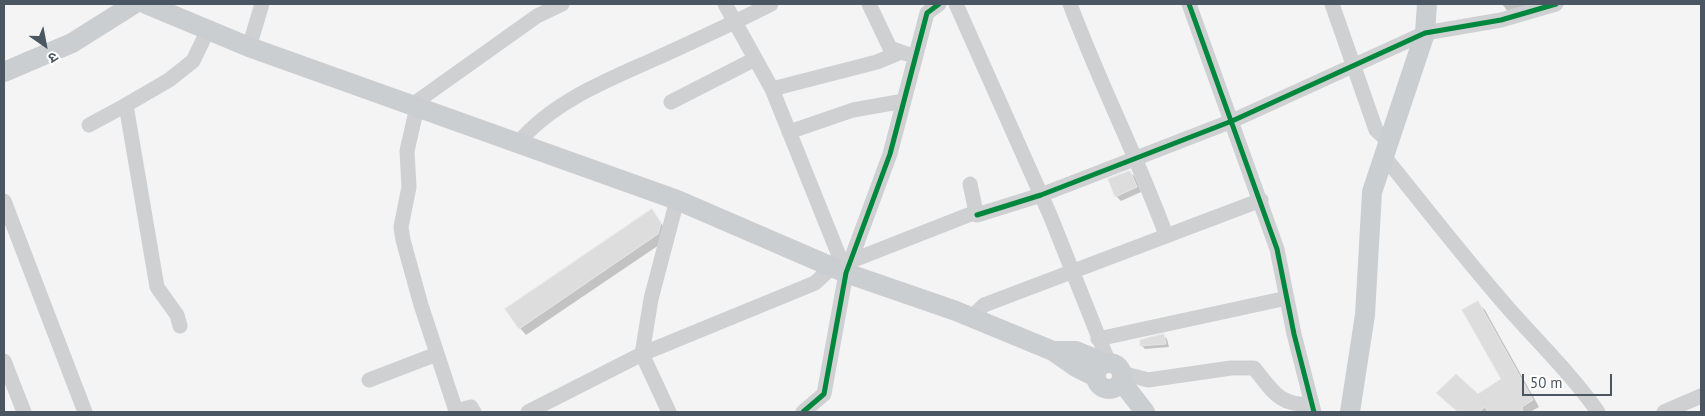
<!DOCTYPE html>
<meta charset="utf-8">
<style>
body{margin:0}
#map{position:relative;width:1705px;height:416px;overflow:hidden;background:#f4f4f4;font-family:"PT Sans","Noto Sans Devanagari",sans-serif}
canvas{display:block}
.frame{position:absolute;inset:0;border:5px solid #4a5661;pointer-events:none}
.north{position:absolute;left:20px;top:20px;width:50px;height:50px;-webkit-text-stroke:4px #fff;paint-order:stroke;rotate:147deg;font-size:14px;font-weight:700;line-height:20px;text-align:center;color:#4a5661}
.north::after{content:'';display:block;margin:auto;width:18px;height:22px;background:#4a5661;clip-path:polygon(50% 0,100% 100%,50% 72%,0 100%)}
.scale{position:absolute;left:1522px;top:374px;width:90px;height:22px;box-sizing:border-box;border:2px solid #4a5661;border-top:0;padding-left:6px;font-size:15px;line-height:18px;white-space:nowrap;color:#4a5661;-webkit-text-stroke:4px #fff;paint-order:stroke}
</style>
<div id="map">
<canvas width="1705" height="416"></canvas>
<div class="frame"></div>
<div class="north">उ</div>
<div class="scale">50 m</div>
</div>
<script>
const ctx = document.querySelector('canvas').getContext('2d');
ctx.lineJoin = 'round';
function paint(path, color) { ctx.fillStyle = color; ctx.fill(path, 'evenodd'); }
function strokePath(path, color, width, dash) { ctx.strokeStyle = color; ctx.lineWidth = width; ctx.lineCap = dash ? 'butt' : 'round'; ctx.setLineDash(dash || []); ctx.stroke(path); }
paint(new Path2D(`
 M1502,4H1529L1530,6L1509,13Z
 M1130,172L1135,177L1141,192L1121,201L1116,196Z
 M652,211L667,231L665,241L526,335L520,328Z
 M1478,303L1485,310L1539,407L1530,412H1459L1445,400L1478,395L1503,379Z
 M1164,336L1167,339L1169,347L1145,349L1141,345Z`), '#0003');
const building = new Path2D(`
 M1130,171L1137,187L1115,197L1108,179Z
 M652,209L661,223L658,234L519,329L505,309Z
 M1478,301L1533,400L1522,407L1523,412H1488L1485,407L1479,412H1458L1436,393L1456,374L1478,394L1501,379L1462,310Z
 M1164,334L1166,344L1140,346V340Z`);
paint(building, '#ddddde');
strokePath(building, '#e5e6e7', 1);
strokePath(new Path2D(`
 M725,4L772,89L846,273
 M869,4L890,48L907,54
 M956,4L1050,215L1109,363
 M1070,4C1099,82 1137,156 1166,235
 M1189,4L1277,249L1294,334L1314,412
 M1332,4L1376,130L1388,141
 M249,47L262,4
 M772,89L877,62L901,52
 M671,102L755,59
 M412,105L537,16L562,4
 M417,107L407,151L409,187L401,227L403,240L421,305L456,411L471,407L474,412
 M89,125L126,105
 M789,132L853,110L904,101
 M518,143C553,101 608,80 657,58C696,40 734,23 771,4
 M1383,155C1425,207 1465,259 1509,309C1539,343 1572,375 1598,412
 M4,201L85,412
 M977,215L1041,195L1232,121L1425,33L1501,20L1556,4
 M851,261L976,212L970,184
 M972,317L984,305L1261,200
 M180,326L177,315L157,287L126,105L169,80L193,61L208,30
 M1098,339L1287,298
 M4,361L24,412
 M1122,373L1148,380L1231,368H1254C1274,393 1279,405 1312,405
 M369,380L437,354
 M528,412L642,354L815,283L832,267
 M669,412L642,354L651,299L677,200
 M803,412L824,394L846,273L890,154L927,13L939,4
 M1664,412L1701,396`), '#ced0d2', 15);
strokePath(new Path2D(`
 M146,4L249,47L677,200L846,273L956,311L1053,351L1076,367L1096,377
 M4,72L72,43L134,4
 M1053,351H1076L1105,363
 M1096 376a13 13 0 1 1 26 0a13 13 0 1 1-26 0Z
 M1121,381L1145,412
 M1350,412L1365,315L1372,192L1425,33L1427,4`), '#caced1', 20);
strokePath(new Path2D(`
 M1189,4L1277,249L1294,334L1314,412
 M977,215L1041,195L1232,121L1425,33L1501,20L1556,4
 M803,412L824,394L846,273L890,154L927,13L939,4`), '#00873e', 5);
</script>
